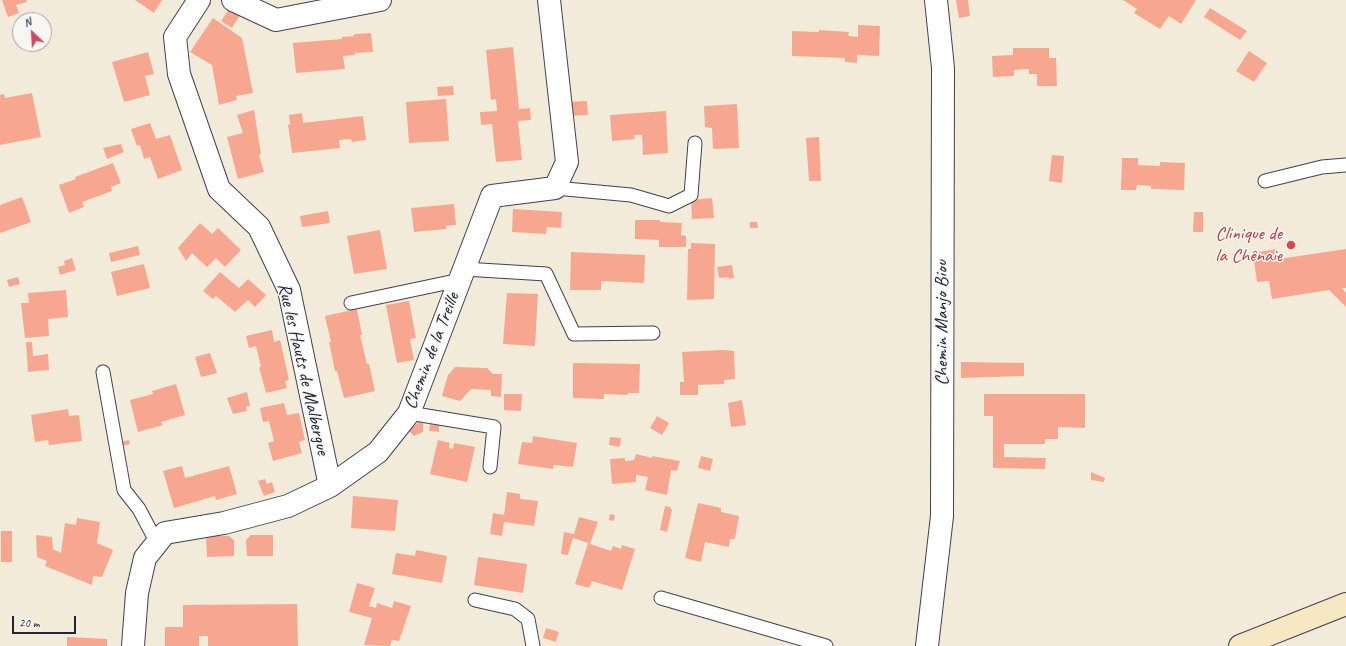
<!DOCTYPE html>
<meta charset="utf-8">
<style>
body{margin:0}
#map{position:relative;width:1346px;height:646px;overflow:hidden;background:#f3ebda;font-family:Caveat,sans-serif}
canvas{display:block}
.north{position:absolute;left:12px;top:12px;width:40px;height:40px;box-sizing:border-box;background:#f6f6f2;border:1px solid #a1a1a9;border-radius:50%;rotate:335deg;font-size:11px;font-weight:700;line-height:16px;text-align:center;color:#22223b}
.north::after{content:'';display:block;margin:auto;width:14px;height:18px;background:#d1495b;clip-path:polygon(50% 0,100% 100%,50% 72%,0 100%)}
.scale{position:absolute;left:12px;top:616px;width:64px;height:18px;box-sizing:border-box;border:2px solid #22223b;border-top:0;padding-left:5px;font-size:12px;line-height:14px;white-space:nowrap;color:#22223b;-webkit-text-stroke:3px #f6f6f2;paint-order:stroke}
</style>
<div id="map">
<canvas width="1346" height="646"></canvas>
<div class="north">N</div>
<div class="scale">20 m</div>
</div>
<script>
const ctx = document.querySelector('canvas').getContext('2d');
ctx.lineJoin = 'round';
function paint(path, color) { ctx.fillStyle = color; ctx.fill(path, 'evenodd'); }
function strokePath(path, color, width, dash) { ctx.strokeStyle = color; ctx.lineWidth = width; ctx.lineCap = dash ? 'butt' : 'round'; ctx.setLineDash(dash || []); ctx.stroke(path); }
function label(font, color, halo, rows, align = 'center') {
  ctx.font = font + ' Caveat,sans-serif'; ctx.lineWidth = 3; ctx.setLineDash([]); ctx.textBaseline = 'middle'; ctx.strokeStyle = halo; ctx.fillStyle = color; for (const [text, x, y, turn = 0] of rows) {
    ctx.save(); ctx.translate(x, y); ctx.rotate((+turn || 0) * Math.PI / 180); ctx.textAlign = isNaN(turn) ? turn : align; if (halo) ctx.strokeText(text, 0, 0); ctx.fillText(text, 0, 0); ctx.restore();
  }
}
paint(new Path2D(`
 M2,0H26L27,2L16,5L19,13L8,17Z
 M135,0H162L154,13Z
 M956,0H968L970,16L959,18Z
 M1123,0H1196L1181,24L1169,16L1160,29L1134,13L1137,9Z
 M1210,8L1247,31L1240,40L1204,17Z
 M229,9L240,15L232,28L221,21Z
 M213,18L242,38L253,93L236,96L237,100L219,105L212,65L190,52Z
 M858,25L880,26L879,56L857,55V63L845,62V58L792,56V31L819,32V30L849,32L848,36L858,37Z
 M371,33L373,52L355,53V55L343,56L345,69L296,73L293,43L342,39V37L354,36V34Z
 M513,47L519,109L530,108L531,120L518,121L522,160L496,162L492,124L481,125L480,112L497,111L496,99L491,100L486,50Z
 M1013,48H1049V58H1056L1057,86H1037V74H1029V69L1014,70V76L993,77L992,56L1013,55Z
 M1249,51L1267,63L1254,82L1236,71Z
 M148,52L154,74L145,76L150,95L124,102L112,62Z
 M453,86L454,95L438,96L437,87Z
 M32,93L41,137L0,145V95L4,94L5,98Z
 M446,99L449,141L409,143L406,102Z
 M587,101L588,115L570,116L569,102Z
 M737,104L739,148L713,149L712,128L705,127L704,106Z
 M254,110L261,154L259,155L264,172L238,179L227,137L243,133L237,115Z
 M666,111L668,153L643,155L642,135H634L635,139L612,141L610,115Z
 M302,113L303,123L363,116L366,140L352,142L351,139L339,140L340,148L292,153L288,125L290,124L289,115Z
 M150,123L156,139L170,135L182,170L158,179L150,157L144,159L140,145L137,146L131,129Z
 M819,137L821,181H809L806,138Z
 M121,144L124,152L107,159L103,148Z
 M1052,155L1064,156L1062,183L1049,181Z
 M1122,158H1138V165L1160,166V162L1185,163L1184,190L1151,189V186L1137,185L1136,190H1121Z
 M113,163L121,183L111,187L112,191L82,202L84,207L69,213L59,185L76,179L75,177Z
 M22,197L31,222L0,233V205Z
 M712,198L714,218L692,219L691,200Z
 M454,204L456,225L446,226V229L414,232L411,208Z
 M513,209L562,212L561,228L547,227L546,234L512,232Z
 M328,211L330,223L302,227L300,216Z
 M1194,212H1203V232H1193Z
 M635,220H660V222L682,223L681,235L686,236V247H659V240L635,239Z
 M750,222H757L758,228H750Z
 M200,223L212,234L218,228L241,250L225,267L216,258L207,267L192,253L186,261L178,248Z
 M380,230L387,269L354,274L347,236Z
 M691,243L715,244L714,299L687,300L688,249H691Z
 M138,246L140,255L111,262L109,253Z
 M1277,249L1279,259L1346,249V288H1342L1346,293V307L1329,290L1272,299L1269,281L1257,282L1253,253Z
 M571,252L645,255L644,283L601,281V290H570Z
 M72,258L76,270L60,275L58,267L65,265L64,261Z
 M144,264L150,288L117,296L111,272Z
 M732,265L734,278L729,279V277L719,278L717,267Z
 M220,272L239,288L248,279L266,295L255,307L248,300L235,312L216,296L213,299L203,291Z
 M18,277L20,284L9,287L7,280Z
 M66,290L68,317L48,319L49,336L25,338L21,303H29L28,293Z
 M507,293L538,294L535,346L503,344Z
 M409,301L416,338L410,339L414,360L397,363L386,305Z
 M357,309L362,335H360L367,364H369L375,391L344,398L337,371H335L329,342H331L325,316Z
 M272,330L274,342L280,340L289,380L285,381L287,388L266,393L259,367H261L256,346L249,348L246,336Z
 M26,342H32L33,356L48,354L49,370L28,372Z
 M722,350L734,351L735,379L724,380V384L698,385V395H680V382H684L682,352Z
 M210,353L217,373L201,377L195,357Z
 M961,362L1024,363V376L961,378Z
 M573,363L640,364L639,393H628L627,395L604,394V399L573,398Z
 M455,367L487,368L493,374H502L501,397L491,396V390L471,389L460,401L442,396L448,375Z
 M176,384L185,415L161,422L163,425L138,432L130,400L153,394L152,391Z
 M247,392L250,406L246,407L247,411L233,414L227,398Z
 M504,394H522L521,411L504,410Z
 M984,394H1085V428L1058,427V439H1045V444H1004V457L1046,458L1045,469L993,468V416H984Z
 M742,400L746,425L731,427L728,403Z
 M284,403L287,415L299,413L305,440L299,442L302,453L273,461L268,443L274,441L269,421L263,422L260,408Z
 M68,409L69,416L79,415L82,441L49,445L48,440L35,442L31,415Z
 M657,416L669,423L662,435L650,428Z
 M419,422L423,423V432L414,436L409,431Z
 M430,424L439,425V432L429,431Z
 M533,436L577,443L573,467L554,465L553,469L518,464L522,442L532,443Z
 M610,437L621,438L620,447L609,445Z
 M129,440L130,444L122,446L121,442Z
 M438,440L450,443L449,448L453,449L454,443L475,447L467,482L430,474Z
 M636,454L652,458V456L680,461L677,471L671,470L667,495L645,490L648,477L636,475V482L612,484L610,459L625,458V461L634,460Z
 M701,456L713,459L710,471L698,468Z
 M182,466L185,478L229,466L237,494L216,500L215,496L174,508L163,471Z
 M1091,472L1105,478L1104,482L1091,480Z
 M265,479L267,484L272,482L275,492L264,496L258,481Z
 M507,492L520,494V499L538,501L534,526L504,522L502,536L490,534L493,513L504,515Z
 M353,496L398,500L395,531L351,528Z
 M698,503L721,508V512L739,516L735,539H730L729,547L705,542L701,562L685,558Z
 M665,506L670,507L672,510L667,532L660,530Z
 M610,514L615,515L614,521L609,520Z
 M579,517L598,522L590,544L611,551L613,546L621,549L622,545L635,549L622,590L592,581L589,588L575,584L588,543L573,538L568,555L561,554L564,532L574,534Z
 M77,518L100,522L97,543L113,550L102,577L93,576L92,585L45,566L47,561L37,557L36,535L52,537L53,549L61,553L65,523L76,525Z
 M1,531H12V562H1Z
 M251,535H273V556H247L246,540Z
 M206,536H229L234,540V556L207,557Z
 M416,550L447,556L442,583L392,574L396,553L415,556Z
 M478,557L527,564L523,593L474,585Z
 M357,583L375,588L369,606L376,608L377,603L392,608L394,601L411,606L399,641L392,640L390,646L364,645L372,618L349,612Z
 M297,604L298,646H208V636H199V646H165V627H183V605Z
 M546,628L559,632L556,642L543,638Z
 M67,637L107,639V646H67Z`), '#f7a790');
const service = new Path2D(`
 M1265,181L1322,167L1346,165
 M555,188L631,195L669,206L691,195L695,143
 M464,269L546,274L574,334L653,333
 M351,303L460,280
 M103,372L124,490L139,509L157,543
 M409,413L494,427L490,467
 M661,598L826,646
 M475,600L515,609L528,619L533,646`);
const minor = new Path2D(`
 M199,0L175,37L179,74L219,189L259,227L289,290L330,486
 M233,0L276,20L380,0
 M133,646L137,593L145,558L165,533L224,523L288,506L330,486L378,452L409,413L492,196L555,188L567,162L549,0
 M927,646L942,516L943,68L936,0`);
const secondary = new Path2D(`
 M1240,646L1346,604`);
strokePath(service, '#414053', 15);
strokePath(minor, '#414053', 24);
strokePath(secondary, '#414053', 24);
strokePath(service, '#fff', 13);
strokePath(minor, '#fff', 22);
strokePath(secondary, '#f7e8c3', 22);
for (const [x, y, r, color] of [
 [1291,245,5,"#e0444e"]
]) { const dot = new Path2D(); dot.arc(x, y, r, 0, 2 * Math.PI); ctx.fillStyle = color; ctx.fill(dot); strokePath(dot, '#f6f6f2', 1.5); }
label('19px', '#be3a42', '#f6f6f2', [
 ["Clinique de",1282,234],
 ["la Chênaie",1282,256]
], 'right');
label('19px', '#22223b', '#f6f6f2', [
 ["Chemin Manjo Biou",942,323,-90],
 ["Chemin de la Treille",432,351,-69],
 ["Rue les Hauts de Malbergue",303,369,77]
]);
</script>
